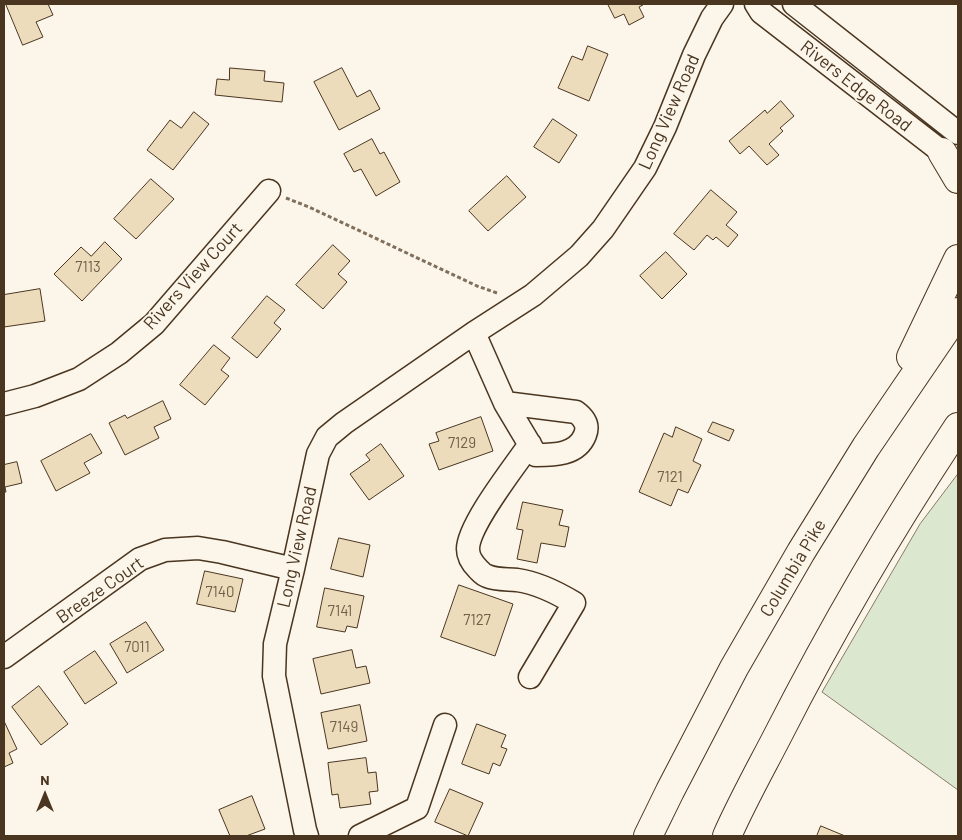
<!DOCTYPE html>
<style>
body{margin:0}
#map{position:relative;width:962px;height:840px;overflow:hidden;background:#fbf6e9;font-family:Barlow,sans-serif}
canvas{display:block}
.frame{position:absolute;inset:0;border:5px solid #4a3520;pointer-events:none}
.north{position:absolute;left:20px;top:770px;width:50px;height:50px;-webkit-text-stroke:4px #fbf6e9;paint-order:stroke;rotate:0deg;font-size:14px;font-weight:700;line-height:20px;text-align:center;color:#4a3520}
.north::after{content:'';display:block;margin:auto;width:18px;height:22px;background:#4a3520;clip-path:polygon(50% 0,100% 100%,50% 72%,0 100%)}
</style>
<div id="map">
<canvas width="962" height="840"></canvas>
<div class="frame"></div>
<div class="north">N</div>
</div>
<script>
const ctx = document.querySelector('canvas').getContext('2d');
ctx.lineJoin = 'round';
function paint(path, color) { ctx.fillStyle = color; ctx.fill(path, 'evenodd'); }
function strokePath(path, color, width, dash) { ctx.strokeStyle = color; ctx.lineWidth = width; ctx.lineCap = dash ? 'butt' : 'round'; ctx.setLineDash(dash || []); ctx.stroke(path); }
function label(font, color, halo, rows, align = 'center') {
  ctx.font = font + ' Barlow,sans-serif'; ctx.lineWidth = 4; ctx.setLineDash([]); ctx.textBaseline = 'middle'; ctx.strokeStyle = halo; ctx.fillStyle = color; for (const [text, x, y, turn = 0] of rows) {
    ctx.save(); ctx.translate(x, y); ctx.rotate((+turn || 0) * Math.PI / 180); ctx.textAlign = isNaN(turn) ? turn : align; if (halo) ctx.strokeText(text, 0, 0); ctx.fillText(text, 0, 0); ctx.restore();
  }
}
const green = new Path2D(`
 M958,474V790L822,692L920,524Z`);
paint(green, '#dce7d0');
strokePath(green, '#887966', 1);
const building = new Path2D(`
 M6,4H48L53,15L36,22L43,37L23,45Z
 M608,4H642L643,5L639,7L644,17L629,25L624,14L615,18Z
 M588,46L608,54L589,101L558,88L572,56L582,60Z
 M230,68L265,71L264,81L284,83L282,102L215,95L217,79L229,80Z
 M342,68L357,97L370,90L380,109L339,130L314,82Z
 M781,101L794,116L780,128L783,131L769,144L779,155L767,165L749,146L740,154L729,141L765,110L767,113Z
 M194,112L209,124L173,170L147,150L170,120L181,128Z
 M553,119L577,135L559,163L534,147Z
 M372,139L380,154L384,152L400,182L376,196L361,169L354,172L344,154Z
 M507,176L526,197L488,231L469,211Z
 M151,179L174,199L136,239L114,219Z
 M711,190L737,212L726,225L738,235L728,247L716,237L713,240L707,235L694,250L674,234Z
 M105,242L122,259L82,301L54,274L81,247L91,256Z
 M333,245L350,261L338,274L347,282L323,309L296,285Z
 M666,252L687,274L662,299L640,276Z
 M40,289L45,321L4,327V295Z
 M267,296L285,310L274,323L281,329L257,358L232,338Z
 M214,345L230,358L221,370L229,376L205,405L180,385Z
 M163,401L171,419L154,427L159,438L125,455L109,423L125,415L127,418Z
 M481,417L493,451L439,470L429,444L439,441L436,433Z
 M713,422L734,430L729,441L708,432Z
 M676,427L702,439L693,461L701,465L688,493L678,489L671,506L639,492L664,433L672,437Z
 M91,434L102,453L84,463L90,473L56,491L41,461Z
 M381,444L404,476L369,500L350,474L370,460L366,455Z
 M17,462L22,483L5,487L6,492H4V465Z
 M523,502L563,510L559,525L569,527L565,547L541,543L537,563L517,559L523,530L517,529Z
 M339,538L370,545L363,577L331,569Z
 M205,571L243,579L235,612L197,604Z
 M459,585L513,604L495,656L441,637Z
 M325,588L364,596L357,628L347,626L345,632L317,627Z
 M146,622L164,650L127,673L110,644Z
 M352,650L356,668L366,666L370,683L321,694L313,659Z
 M95,651L117,683L85,704L64,672Z
 M39,686L68,724L41,745L12,707Z
 M360,705L367,741L328,749L321,713Z
 M4,721L17,749L9,753L13,763L4,767Z
 M477,724L506,735L501,747L507,749L500,766L493,763L489,774L462,764Z
 M366,758L368,773L376,772L378,791L369,792L371,804L340,808L338,794L332,795L328,763Z
 M450,789L483,803L468,836L435,822Z
 M252,796L265,829L246,836H230L219,810Z
 M821,826L845,836H817Z`);
paint(building, '#ecdcbc');
strokePath(building, '#4a3520', 1);
const minor = new Path2D(`
 M756,4L761,12L942,152L955,164
 M794,4L958,133
 M474,333L505,403L536,455C554,455 577,455 585,435C589,425 584,418 576,412L505,403
 M4,404L35,396L79,379L119,353L154,324L269,191
 M530,444C515,466 468,525 468,549C468,557 473,564 478,569C481,572 483,575 487,576C496,580 507,579 517,580C538,583 556,592 574,603L530,677
 M4,657L140,559L165,550L198,548L222,552L293,569
 M307,836L305,830L274,676L275,644L293,569L318,454L327,437L344,423L474,333L533,295L579,256L603,229L645,168L665,127L694,55L712,18L722,4
 M360,836L417,808L445,725`);
const highway = new Path2D(`
 M942,152L958,179
 M911,357L958,259
 M648,836L670,791L734,668L801,552L866,447L958,312
 M727,836C742,802 761,768 778,735C832,629 892,526 958,427`);
strokePath(minor, '#4a3520', 25);
strokePath(highway, '#4a3520', 30);
strokePath(new Path2D(`
 M286,198L309,207L477,286L497,293`), '#7f6f5c', 3, [4, 2.5]);
strokePath(minor, '#fbf6e9', 22);
strokePath(highway, '#fbf6e9', 28);
label('15px', '#725f47', null, [
 ["7113",88,267],
 ["7129",462,443],
 ["7121",670,477],
 ["7140",220,592],
 ["7141",340,611],
 ["7127",477,620],
 ["7011",137,647],
 ["7149",344,727]
]);
label('18px', '#4a3520', '#fbf6e9', [
 ["Rivers Edge Road",856,86,38],
 ["Long View Road",669,112,-66],
 ["Rivers View Court",193,276,-48],
 ["Long View Road",297,547,-77],
 ["Columbia Pike",793,568,-59],
 ["Breeze Court",100,590,-35]
]);
</script>
